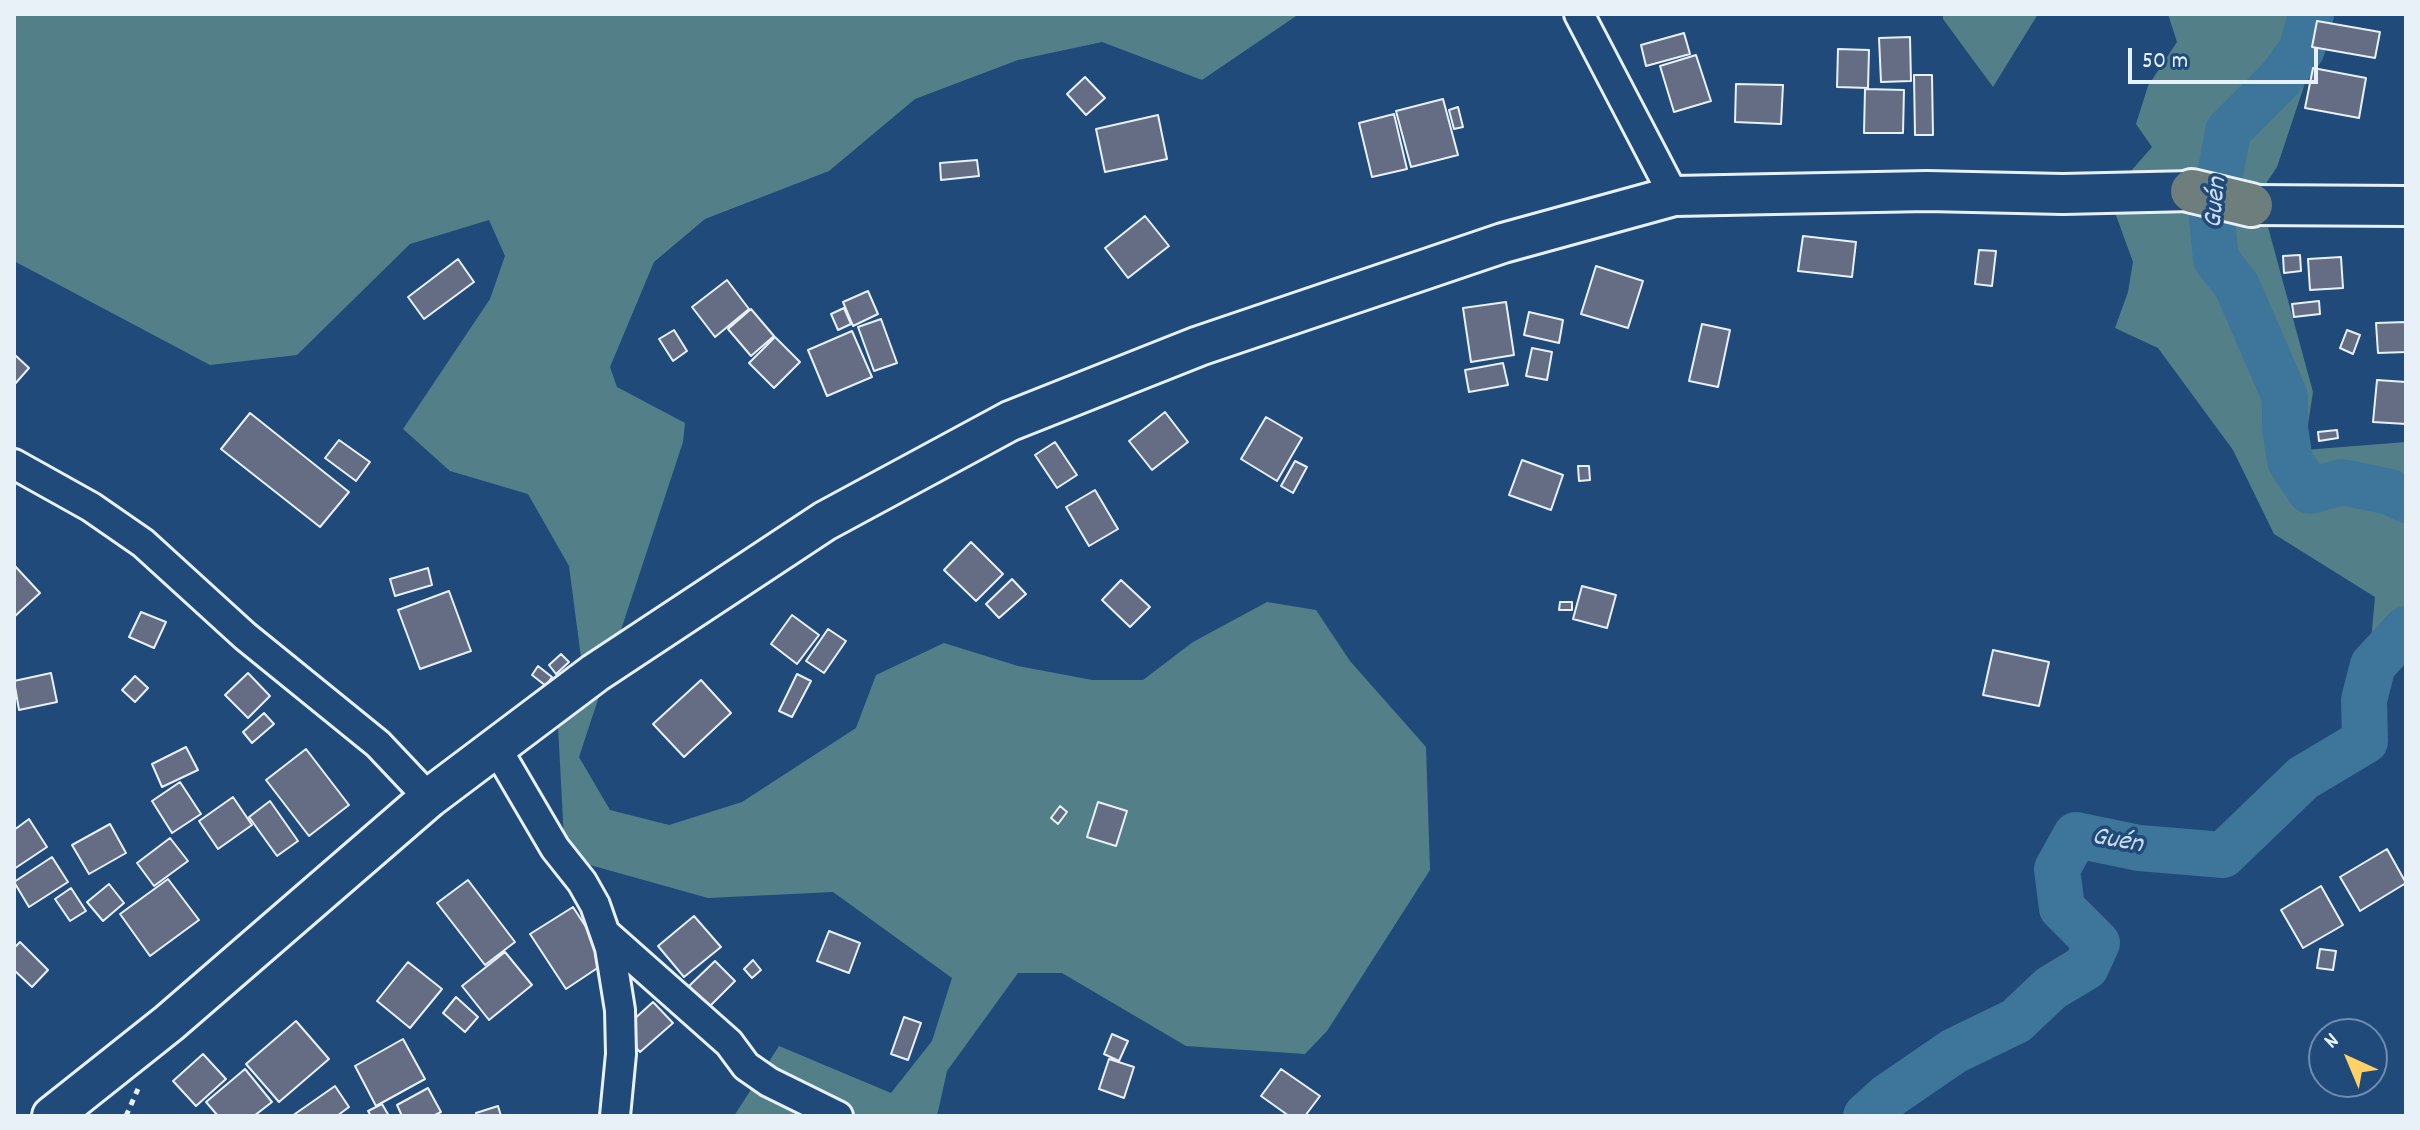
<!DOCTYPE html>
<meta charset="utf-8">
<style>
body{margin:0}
#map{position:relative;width:2420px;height:1130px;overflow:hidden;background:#1f4a7a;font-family:Dekko,sans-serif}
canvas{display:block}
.frame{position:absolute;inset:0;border:16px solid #e8f1f8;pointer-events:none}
.north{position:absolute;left:2308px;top:1018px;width:80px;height:80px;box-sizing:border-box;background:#1f4a7a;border:2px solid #6f8dac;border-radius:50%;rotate:316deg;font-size:22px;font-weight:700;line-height:32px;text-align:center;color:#e8f1f8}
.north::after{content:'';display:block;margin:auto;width:28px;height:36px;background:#ffd166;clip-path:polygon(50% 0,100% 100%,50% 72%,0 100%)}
.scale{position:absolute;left:2128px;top:48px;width:190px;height:36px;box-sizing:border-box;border:4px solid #e8f1f8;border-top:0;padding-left:10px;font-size:24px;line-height:28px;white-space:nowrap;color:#e8f1f8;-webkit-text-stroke:6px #1f4a7a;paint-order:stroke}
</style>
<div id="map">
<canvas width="2420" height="1130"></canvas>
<div class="frame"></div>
<div class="north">N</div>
<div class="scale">50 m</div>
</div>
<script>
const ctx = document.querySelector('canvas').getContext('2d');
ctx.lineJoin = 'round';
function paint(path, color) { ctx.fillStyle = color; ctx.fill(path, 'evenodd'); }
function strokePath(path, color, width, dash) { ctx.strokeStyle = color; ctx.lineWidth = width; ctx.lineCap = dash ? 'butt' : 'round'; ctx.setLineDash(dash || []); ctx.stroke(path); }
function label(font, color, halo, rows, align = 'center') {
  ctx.font = font + ' Dekko,sans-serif'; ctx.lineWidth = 7; ctx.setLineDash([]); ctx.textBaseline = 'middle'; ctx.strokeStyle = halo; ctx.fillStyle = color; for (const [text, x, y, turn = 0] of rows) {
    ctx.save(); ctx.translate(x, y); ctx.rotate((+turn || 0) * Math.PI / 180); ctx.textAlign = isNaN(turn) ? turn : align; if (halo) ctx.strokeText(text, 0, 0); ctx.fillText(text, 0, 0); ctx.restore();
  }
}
paint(new Path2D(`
 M14,14H1299L1202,80L1102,42L1018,60L915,99L829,171L705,219L654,262L610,367L617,387L685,423L683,442L579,757L610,810L669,825L742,802L856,728L876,675L944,643L1018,666L1092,680H1143L1193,642L1267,602L1316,610L1350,661L1426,747L1430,870L1327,1031L1305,1054L1186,1046L1062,973H1018L947,1071L937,1116H734L779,1046L891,1093L932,1041L952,978L833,892L708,898L565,858L558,726L582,665L569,566L528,494L450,471L403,429L490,299L505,256L489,220L410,244L297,355L210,365L14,261Z
 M1943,14H2038L1993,87L1943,19Z
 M2168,14H2328L2277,167L2259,194L2313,392L2304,450L2406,442V637L2370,652L2375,597L2274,534L2233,450L2158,348L2115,328L2128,292L2133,262L2109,196L2152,147L2136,124L2148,86L2177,42Z`), '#538088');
strokePath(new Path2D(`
 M2311,14L2302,49L2281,78L2228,131L2212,220L2216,259L2237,286L2285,397V428L2290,461L2310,491L2342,482L2390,492L2406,500
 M1866,1116L1887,1097L1954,1051L2016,1021L2051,988L2086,967L2097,943L2062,908L2057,869L2076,835L2139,848L2223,855L2303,778L2365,741L2364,700L2373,665L2406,629`), '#3e759a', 46);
const building = new Path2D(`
 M2317,21L2380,32L2375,58L2312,47Z
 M1684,33L1690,54L1646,66L1641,45Z
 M1910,37L1911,81L1881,82L1879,38Z
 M1838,49L1869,50L1868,88L1837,87Z
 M1696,55L1711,101L1674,112L1660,66Z
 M2313,68L2366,78L2359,118L2305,108Z
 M1914,75H1932L1933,135H1915Z
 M1085,77L1105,98L1086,115L1067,94Z
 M1736,84L1783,85L1781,124L1735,122Z
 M1865,89L1904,90L1903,133H1864Z
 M1443,99L1458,155L1411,167L1396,111Z
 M1458,107L1463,127L1454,129L1449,110Z
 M1394,114L1407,169L1372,177L1359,123Z
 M1158,115L1167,159L1105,172L1096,129Z
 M977,160L979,176L941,180L940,163Z
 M1145,216L1169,246L1128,278L1105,248Z
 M1803,236L1856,242L1852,277L1798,271Z
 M1979,250L1996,251L1992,286L1975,284Z
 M2300,255L2301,271L2284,273L2283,256Z
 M2341,257L2343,288L2310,290L2308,259Z
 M458,259L474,282L424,319L408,297Z
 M1596,266L1643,281L1628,328L1581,314Z
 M727,280L749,309L715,337L692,307Z
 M868,291L878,314L853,326L843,302Z
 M2319,301L2320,314L2294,317L2292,304Z
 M1506,302L1514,355L1471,362L1463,308Z
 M844,308L851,324L838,330L831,314Z
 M751,309L774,336L751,356L728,329Z
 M1529,312L1563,320L1559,343L1524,335Z
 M881,319L897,363L874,371L858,327Z
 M2406,322V352L2378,353L2376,323Z
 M1702,324L1730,330L1718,387L1689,381Z
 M674,330L687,351L673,361L659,339Z
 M2347,330L2360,335L2353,354L2340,348Z
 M852,331L872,377L827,396L808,350Z
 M775,337L800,362L774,388L749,363Z
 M1532,348L1552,352L1547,380L1526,376Z
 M15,355L29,368L14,385V357Z
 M1503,363L1508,385L1469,392L1465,370Z
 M2377,380L2406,382V424L2373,422Z
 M1165,412L1188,442L1152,470L1129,441Z
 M250,413L349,492L320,527L221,449Z
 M1266,417L1302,438L1277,481L1241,459Z
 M2337,430L2338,438L2319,441L2318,432Z
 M339,440L370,462L356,481L325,458Z
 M1055,442L1077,475L1057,488L1035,455Z
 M1522,460L1563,475L1551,510L1509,495Z
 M1295,461L1307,467L1293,493L1281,486Z
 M1578,466H1589L1590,480L1579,481Z
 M1095,490L1118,529L1089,546L1066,507Z
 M971,542L1003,574L976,601L944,570Z
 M14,565L40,593L14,617Z
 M428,568L432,585L395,596L390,579Z
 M1012,579L1026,594L999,618L986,604Z
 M1121,580L1150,607L1130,627L1102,600Z
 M1582,586L1616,595L1607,628L1573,619Z
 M449,591L471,651L420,669L398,610Z
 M1560,602H1572V610H1559Z
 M141,612L166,622L154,648L129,637Z
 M792,615L819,635L797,664L771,644Z
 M828,629L846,641L824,673L806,661Z
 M1993,650L2049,662L2039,706L1983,695Z
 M561,654L569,662L556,674L549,665Z
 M538,666L552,677L546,686L532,675Z
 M51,673L57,702L19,710L14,681Z
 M248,673L270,696L248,718L225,695Z
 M797,674L811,681L792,717L779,711Z
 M135,676L148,688L135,702L122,690Z
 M701,680L731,713L684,757L653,724Z
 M264,713L274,724L252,743L243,732Z
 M186,747L198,770L162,787L152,764Z
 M306,749L349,805L309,836L266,780Z
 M180,782L201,814L172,833L152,801Z
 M233,797L252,825L218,849L199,821Z
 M270,801L298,841L277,856L249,817Z
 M1098,802L1127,811L1116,846L1087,837Z
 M1060,806L1067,812L1058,824L1051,818Z
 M29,819L47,847L14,869V830Z
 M110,824L126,853L89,874L72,845Z
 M170,838L188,861L154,886L137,863Z
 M2387,849L2406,883L2360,911L2340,877Z
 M52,857L68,882L29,907L14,882Z
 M168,879L199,920L150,956L120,914Z
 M468,880L515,942L485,965L437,903Z
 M109,884L124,903L103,921L87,902Z
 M2321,886L2343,925L2303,948L2281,910Z
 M71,888L86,911L70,921L55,899Z
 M573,907L608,961L566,989L530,934Z
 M694,916L721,947L684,977L658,946Z
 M829,931L860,943L849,973L817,961Z
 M20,942L48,970L32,987L14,970V948Z
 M2320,949L2336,951L2333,970L2317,968Z
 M505,952L532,985L489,1020L462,986Z
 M753,960L761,970L752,978L744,969Z
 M715,961L735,981L709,1007L689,986Z
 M408,962L442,989L410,1028L377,1001Z
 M456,997L478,1017L465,1032L443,1013Z
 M653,1002L673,1023L640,1052L621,1031Z
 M904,1017L921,1023L908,1060L891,1054Z
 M296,1021L329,1059L279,1102L246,1064Z
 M1112,1034L1128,1041L1119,1061L1104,1054Z
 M403,1039L425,1079L376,1106L355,1066Z
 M203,1054L226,1079L196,1106L173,1081Z
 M1109,1059L1134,1067L1124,1098L1099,1089Z
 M245,1069L272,1102L254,1116H218L206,1102Z
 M1281,1069L1320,1096L1305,1116H1289L1261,1096Z
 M335,1086L349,1107L337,1116H292Z
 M428,1088L441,1112L433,1116H402L397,1105Z
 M382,1104L389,1116H371L368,1111Z
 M498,1106L501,1116H477L476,1113Z`);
paint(building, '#646d84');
strokePath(building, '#e8f1f8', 2);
const minor = new Path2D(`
 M1579,14L1674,196
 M14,464L91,507L143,543L245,636L378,744L429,798
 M497,749L555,848L582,882L595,905L610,948L620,1010L621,1054L615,1116
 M605,933L729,1043L746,1066L769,1082L838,1116`);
const secondary = new Path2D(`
 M2251,205L2406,206
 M52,1116L169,1023L429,798L595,673L825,521L1010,421L1199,346L1503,243L1674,196L1927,191L2063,194L2192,191`);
const primary = new Path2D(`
 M2192,191L2251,205`);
strokePath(minor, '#e8f1f8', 34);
strokePath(secondary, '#e8f1f8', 44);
strokePath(primary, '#e8f1f8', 48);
strokePath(new Path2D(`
 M126,1116L138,1089`), '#e8f1f8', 5, [6, 6]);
strokePath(minor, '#1f4a7a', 28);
strokePath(secondary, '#1f4a7a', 38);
strokePath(primary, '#6d7e7c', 42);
label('italic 28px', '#cedeea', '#1f4a7a', [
 ["Guén",2218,203,-85],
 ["Guén",2117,843,10]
]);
</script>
